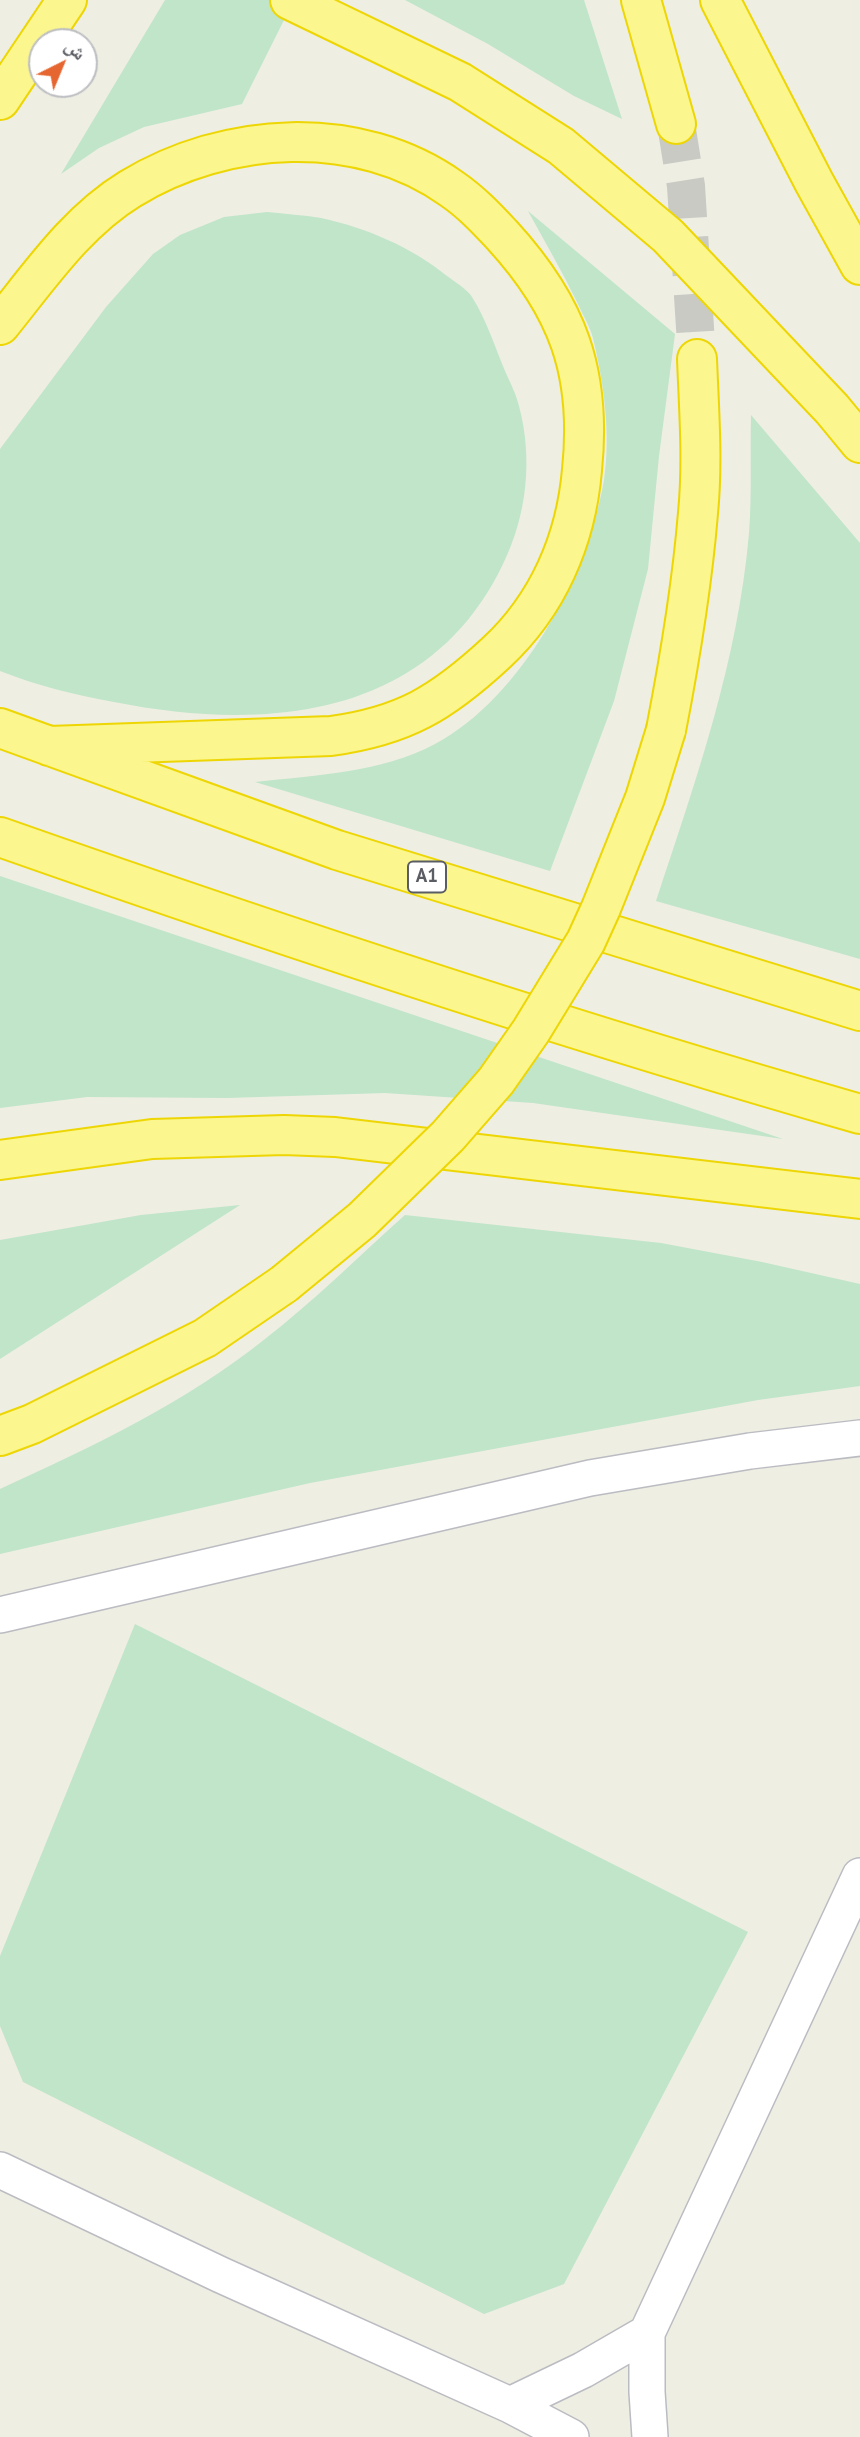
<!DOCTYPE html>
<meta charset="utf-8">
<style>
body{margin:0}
#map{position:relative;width:860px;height:2437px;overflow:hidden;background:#eeeee3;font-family:"PT Sans","Noto Naskh Arabic",sans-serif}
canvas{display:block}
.north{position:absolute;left:28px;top:28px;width:70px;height:70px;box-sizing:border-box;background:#fff;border:2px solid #bdbec1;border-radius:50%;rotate:43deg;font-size:19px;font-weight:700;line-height:28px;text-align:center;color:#5b5d64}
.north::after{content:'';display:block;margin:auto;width:24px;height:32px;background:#e66631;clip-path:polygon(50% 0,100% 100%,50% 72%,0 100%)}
</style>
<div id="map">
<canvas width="860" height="2437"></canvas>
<div class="north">ش</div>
</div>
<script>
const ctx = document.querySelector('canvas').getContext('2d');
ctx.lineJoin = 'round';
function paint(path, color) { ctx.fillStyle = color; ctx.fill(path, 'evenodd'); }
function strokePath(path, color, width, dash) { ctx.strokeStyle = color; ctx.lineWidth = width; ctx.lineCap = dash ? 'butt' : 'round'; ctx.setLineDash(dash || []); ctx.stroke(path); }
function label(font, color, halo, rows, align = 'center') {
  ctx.font = font + ' "PT Sans",sans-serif'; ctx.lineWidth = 7; ctx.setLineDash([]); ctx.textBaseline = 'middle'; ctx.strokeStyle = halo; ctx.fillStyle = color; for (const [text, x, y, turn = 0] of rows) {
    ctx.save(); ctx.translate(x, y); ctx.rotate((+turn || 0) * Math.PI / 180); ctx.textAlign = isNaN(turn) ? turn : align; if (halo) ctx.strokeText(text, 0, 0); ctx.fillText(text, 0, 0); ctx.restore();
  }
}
paint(new Path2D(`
 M165,0H294L242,104L144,127L99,148L61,174Z
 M405,0H584L622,119L574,96L488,44Z
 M528,211L675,334L659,456L648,569L614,701L550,871L255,782C316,775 380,773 435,744C522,698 588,574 604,480C611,434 604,383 593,338C590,327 583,315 578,304C563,273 545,242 528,211Z
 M267,212C285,214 303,215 321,218C367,228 411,247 447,276C455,282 467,289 472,297C486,319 495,347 505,371C510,382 516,394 519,406C533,459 527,515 503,564C429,719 265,732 114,702C75,695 38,686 0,671V449L106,307L153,254L180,235L224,217Z
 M751,415L860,543V959L656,901C696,780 738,661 749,533C752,494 750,454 751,415Z
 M0,876L783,1139L533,1103L385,1093L227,1098L87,1097L0,1108Z
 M240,1205L0,1359V1240L141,1215Z
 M405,1215L661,1243L762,1262L860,1284V1386L758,1400L310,1483L0,1554V1489C92,1447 185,1403 265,1339C314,1301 359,1256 405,1215Z
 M135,1624L748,1932L564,2284L484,2314L23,2082L0,2026V1956Z`), '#c0e5c8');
strokePath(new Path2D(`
 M676,124L686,186L697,359`), '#c9cac3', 38, [38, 19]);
const street = new Path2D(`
 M0,1615L590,1478L750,1451L860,1438
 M0,2170L221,2275L510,2405L571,2437
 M510,2405L583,2370L647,2333
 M650,2437L647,2392V2333L860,1876`);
const highway = new Path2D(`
 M290,0L460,82L561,146L668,236L832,409L860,443
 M641,0L676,124
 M720,0L814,182L860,265
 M0,100L67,0
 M0,325C39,277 76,222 130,189C225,131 358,122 452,189C471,202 486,218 502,235C568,307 592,373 582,470C576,540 548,605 496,653C442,703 404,726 331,736L49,746
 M0,728L337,850L860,1011
 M666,730C680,658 692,586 698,513C703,462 699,410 697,359
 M0,837C284,937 570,1031 860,1114
 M0,1160L152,1139L284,1135L335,1137L860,1199
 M0,1436L32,1424L205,1338L284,1284`);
strokePath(street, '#bbbcc2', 38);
strokePath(highway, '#edd604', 42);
strokePath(street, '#fff', 35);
strokePath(highway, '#fbf68d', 38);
const highwayBridge = new Path2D(`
 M284,1284L362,1220L448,1136L496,1081L531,1031L586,941L601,908L645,798L666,730`);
strokePath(highwayBridge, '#edd604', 42, []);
strokePath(highwayBridge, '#fbf68d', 38);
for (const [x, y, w] of [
 [427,877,38]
]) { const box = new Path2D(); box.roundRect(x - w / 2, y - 15.5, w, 31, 5); ctx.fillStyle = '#fff'; ctx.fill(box); strokePath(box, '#5b5d64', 2); }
label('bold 19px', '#5b5d64', null, [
 ["A1",427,877]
]);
</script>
